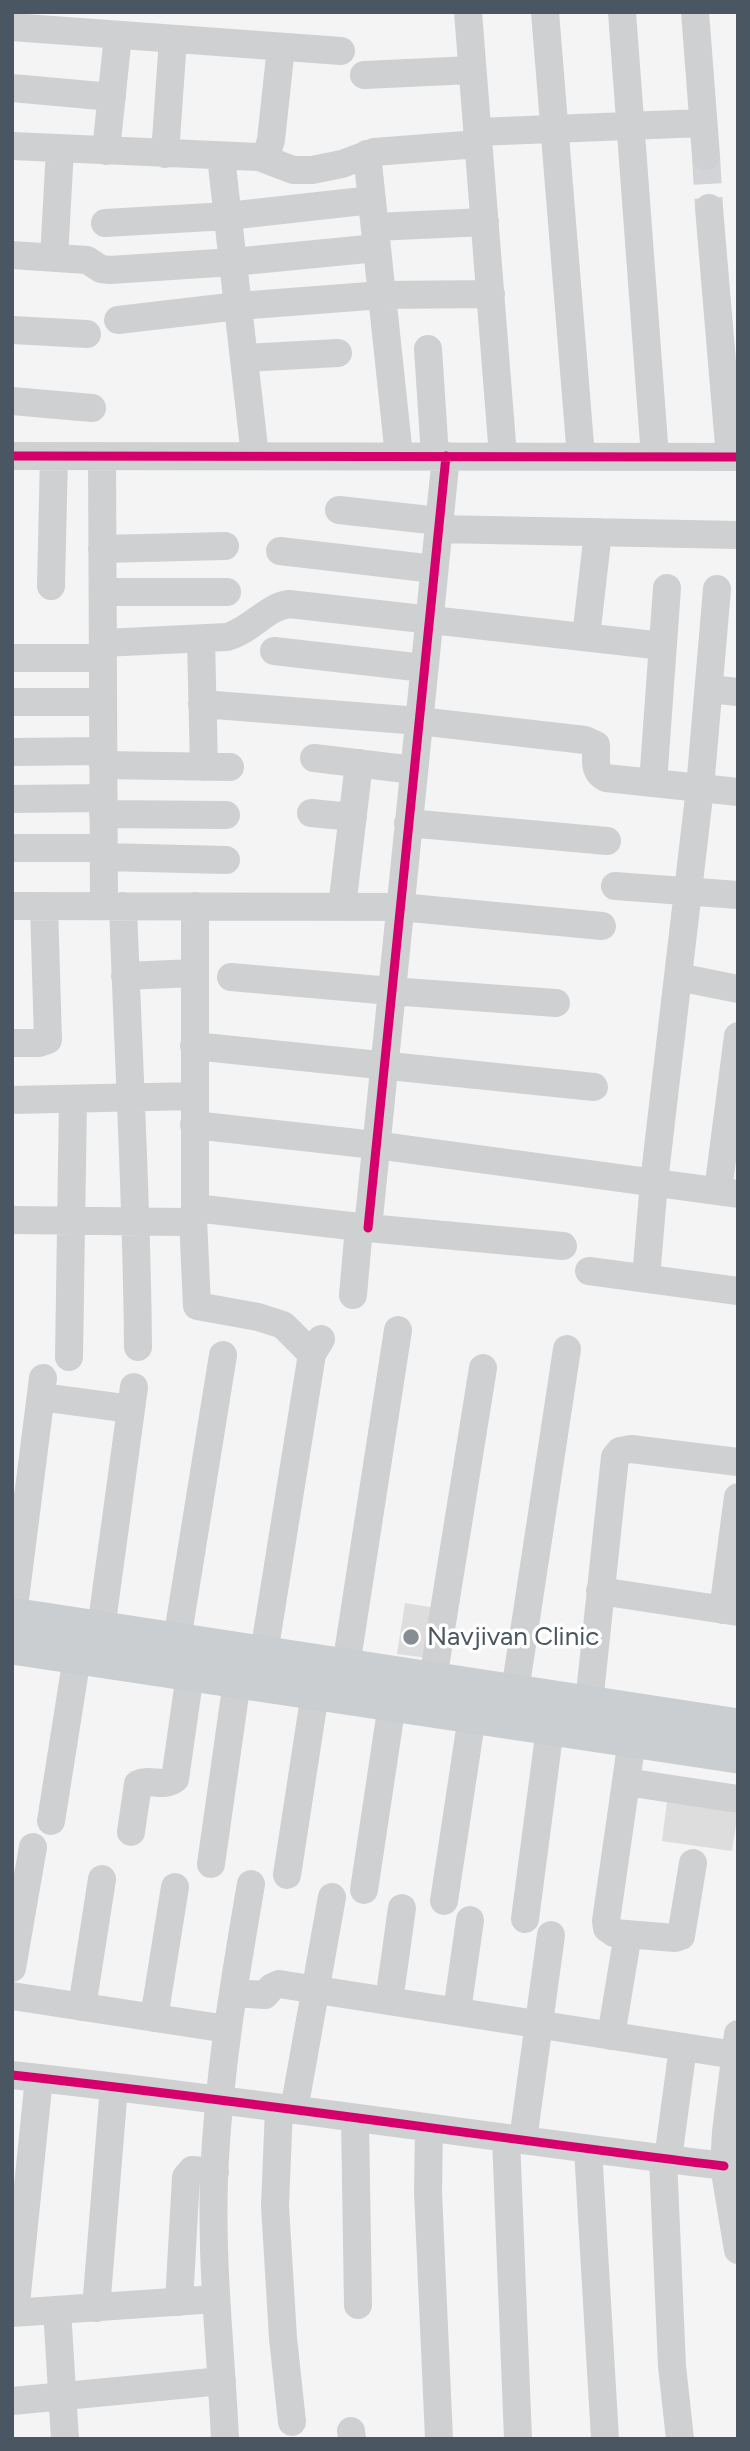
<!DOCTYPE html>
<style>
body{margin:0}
#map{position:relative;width:750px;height:2451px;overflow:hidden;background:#f4f4f4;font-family:Figtree,sans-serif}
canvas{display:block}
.frame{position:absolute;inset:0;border:14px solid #4a5661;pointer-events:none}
</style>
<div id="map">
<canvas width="750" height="2451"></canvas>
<div class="frame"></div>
</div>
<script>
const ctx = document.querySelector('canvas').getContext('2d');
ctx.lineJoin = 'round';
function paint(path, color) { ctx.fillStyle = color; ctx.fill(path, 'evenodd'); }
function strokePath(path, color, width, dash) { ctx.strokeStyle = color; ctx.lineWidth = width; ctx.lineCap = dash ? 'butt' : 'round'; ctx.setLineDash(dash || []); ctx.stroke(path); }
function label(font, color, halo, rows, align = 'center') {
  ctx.font = font + ' Figtree,sans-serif'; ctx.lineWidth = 7; ctx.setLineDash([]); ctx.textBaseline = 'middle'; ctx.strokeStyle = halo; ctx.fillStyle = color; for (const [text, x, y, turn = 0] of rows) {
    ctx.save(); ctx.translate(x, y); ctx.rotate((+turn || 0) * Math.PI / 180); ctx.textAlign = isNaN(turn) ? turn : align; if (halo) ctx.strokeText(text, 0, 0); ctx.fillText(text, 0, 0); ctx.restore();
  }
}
paint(new Path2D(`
 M405,1603L436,1608L428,1658L397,1654Z
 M667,1801L738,1811L732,1851L662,1841Z`), '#ddddde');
strokePath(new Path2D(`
 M706,156L709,208`), '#d2d4d7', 28, [28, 14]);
strokePath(new Path2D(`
 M468,12L503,456
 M545,12L581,457
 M622,12L655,457
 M695,12L706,156
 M12,27L341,51
 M364,75L472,70
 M12,88L112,97
 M477,132L703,123
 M12,146L259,157L267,153L271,140L281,47
 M106,151L118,35
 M165,154L173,39
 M367,154L399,456
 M221,157L255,456
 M259,157L293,170H312L342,164L374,152L478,144
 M709,208L730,457
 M105,223L228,216L372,200
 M375,227L485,222
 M12,255L87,260L101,269L110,270L233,262L377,248
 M54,258L60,149
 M118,320L238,306L382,295L491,294
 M12,330L87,334
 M428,349L435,456
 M244,358L338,353
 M12,401L92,408
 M12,456L738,457
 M102,456L104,906
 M339,510L439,521
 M438,529L738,535
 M102,549L225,546
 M280,551L434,569
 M51,586L54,456
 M103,592H227
 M586,637L598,532
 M201,639L204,767
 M103,643L227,637C252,630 266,607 289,604L663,646
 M274,651L424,668
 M12,658H103
 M709,689L738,692
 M12,702H103
 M202,704L419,721L585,740L596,745C597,759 592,771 606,778L738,792
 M12,752L103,751
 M314,758L414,770
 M103,765L230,767
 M653,783L667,588
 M12,799L103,798
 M311,813L353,817
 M103,814L226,815
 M408,823L607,841
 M12,848H104
 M104,857L226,860
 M615,886L738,895
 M12,906L400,907L602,926
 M123,906C128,1053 137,1200 138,1347
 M342,907L359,763
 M125,976L194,973
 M231,977L391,991L556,1003
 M678,977L738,989
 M12,1043H39L48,1040L44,906
 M194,1046L594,1087
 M12,1100L194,1096
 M194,1125L375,1145L738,1194
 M718,1191L738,1036
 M195,1208L368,1228L563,1246
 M193,1219L197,1306L258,1317L283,1325L312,1354
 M12,1220L186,1222L193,1219L195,1208V906
 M368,1228L446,456
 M589,1271L738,1291
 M646,1278L654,1182L700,788L717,589
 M353,1295L359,1227
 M69,1357L73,1099
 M41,1397L131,1409
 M600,1591L738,1612
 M723,1610L738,1497
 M13,1615L43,1378
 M101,1629L134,1387
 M177,1640L223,1355
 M264,1653L312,1354L321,1339
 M346,1666L398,1330
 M433,1679L483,1368
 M515,1691L567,1349
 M589,1703L615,1457L620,1451L631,1449L738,1462
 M632,1740L606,1921L607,1928L614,1933L675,1938L681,1936L693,1863
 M626,1782L738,1799
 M51,1821L77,1657
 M131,1832L138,1784C150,1778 164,1788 175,1779L190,1674
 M211,1864L237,1681
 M287,1875L315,1693
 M364,1890L392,1704
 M444,1901L472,1716
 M525,1919L550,1728
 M12,1968L33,1847
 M233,1993L265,1995L272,1987L279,1984L735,2055
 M12,1996L227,2029
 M389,2001L402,1908
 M82,2007L102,1879
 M457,2011L470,1920
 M154,2018L175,1887
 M738,2034L726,2132L724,2166L738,2250
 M611,2036L628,1934
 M12,2075C250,2101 487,2137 724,2166
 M279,2108L275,2206L283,2338L292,2422
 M294,2110L332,1897
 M355,2119L358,2305
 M429,2128L428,2192L439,2439
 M506,2138L518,2439
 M523,2140L551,1935
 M588,2149L605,2439
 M663,2158L672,2366L680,2439
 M668,2159L683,2047
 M179,2302L186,2177L192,2170L215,2172
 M96,2308L114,2087
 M57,2310L65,2439
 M12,2313L216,2299
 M15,2313L39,2078
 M12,2401L222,2381
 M351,2431L352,2439
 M225,2439C221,2352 211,2266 214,2179C218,2079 234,1982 251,1884`), '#ced0d2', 28);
strokePath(new Path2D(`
 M12,1615L738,1726
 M12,1647L738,1756`), '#caced1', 35);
strokePath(new Path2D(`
 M12,456L738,457
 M368,1228L446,456
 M12,2075C250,2101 487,2137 724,2166`), '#d6006c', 9);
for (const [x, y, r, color] of [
 [411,1637,9,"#868d94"]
]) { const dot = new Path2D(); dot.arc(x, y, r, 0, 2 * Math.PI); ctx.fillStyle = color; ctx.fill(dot); strokePath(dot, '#fff', 2.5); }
label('26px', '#4a5661', '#fff', [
 ["Navjivan Clinic",427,1637]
], 'left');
</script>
